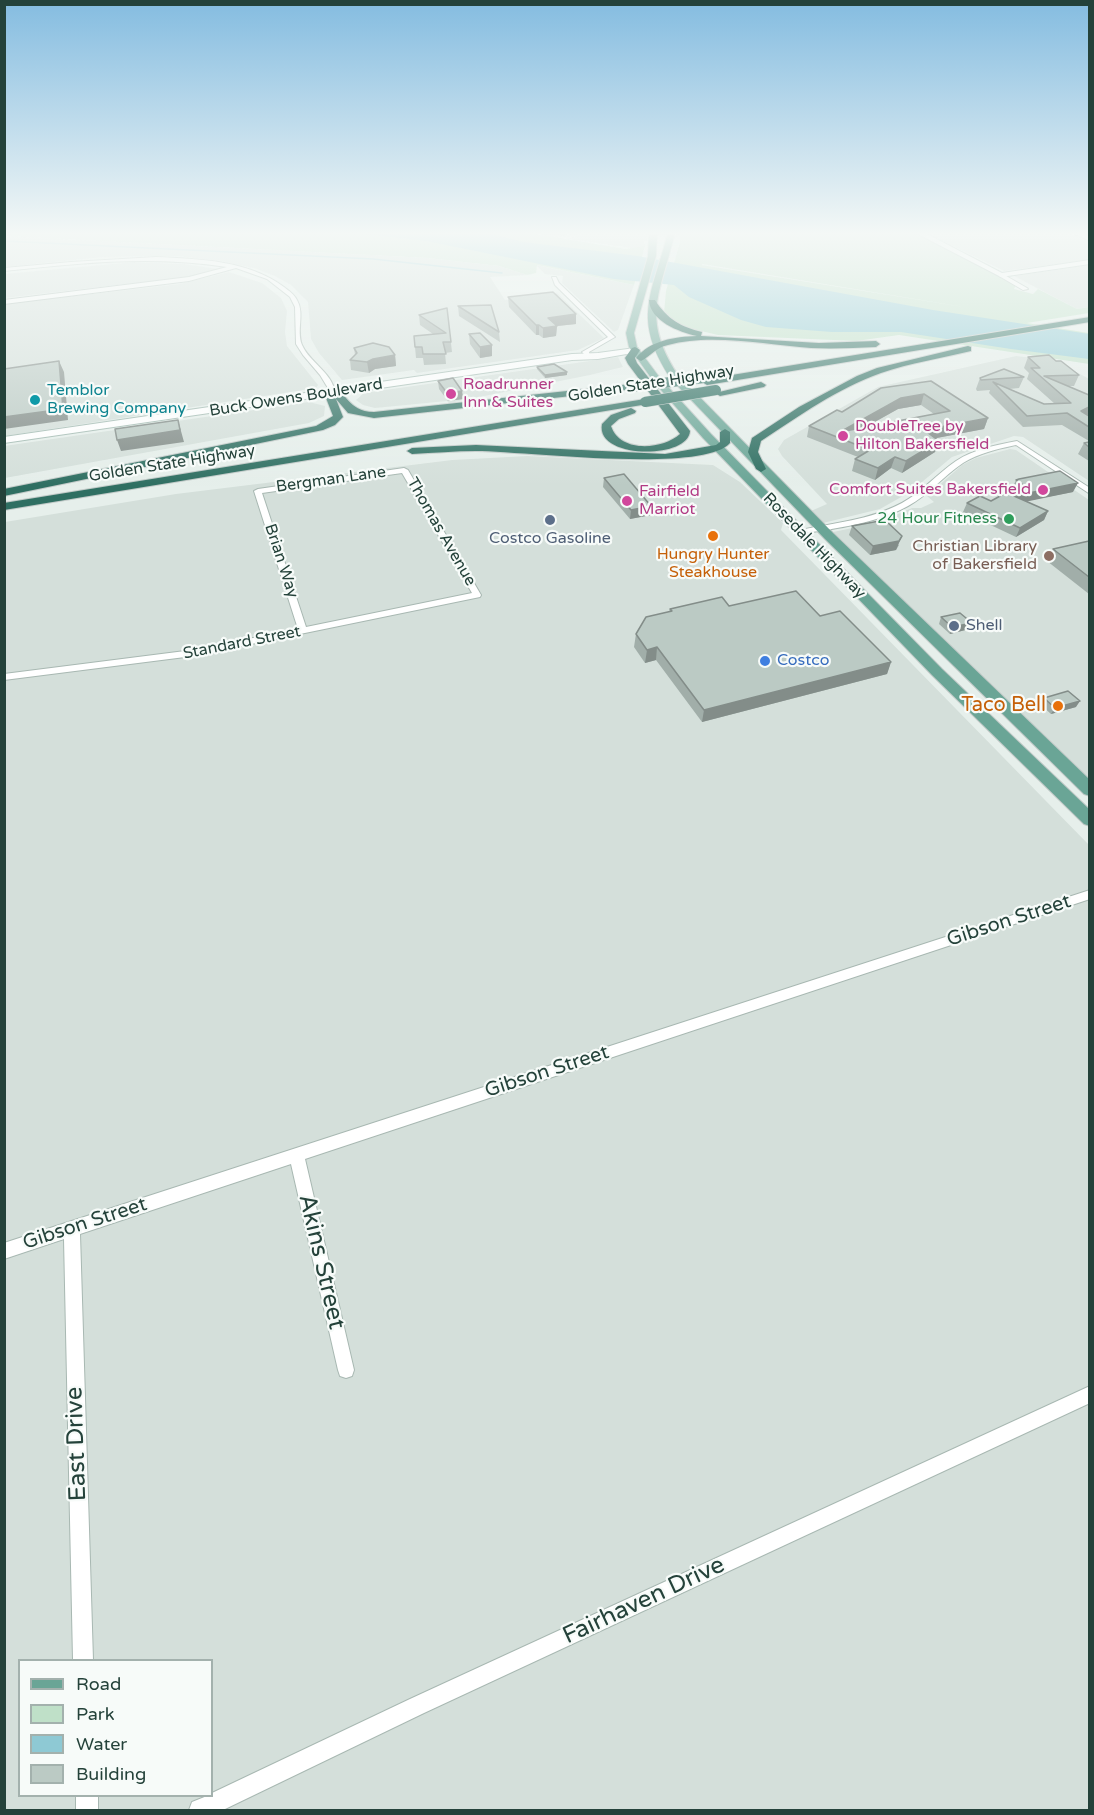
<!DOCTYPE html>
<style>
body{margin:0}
#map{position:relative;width:1094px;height:1815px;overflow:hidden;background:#e6efeb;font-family:"Varela Round",sans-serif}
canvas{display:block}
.frame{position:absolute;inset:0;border:6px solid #24423a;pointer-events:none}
.legend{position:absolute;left:18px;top:1659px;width:195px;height:138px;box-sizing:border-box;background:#f7fbf9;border:2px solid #a3b1ad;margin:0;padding:8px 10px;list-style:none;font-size:18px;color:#24423a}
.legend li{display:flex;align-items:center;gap:12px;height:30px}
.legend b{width:30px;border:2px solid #a3b1ad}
</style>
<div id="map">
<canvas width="1094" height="1815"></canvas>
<div class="frame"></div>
<ul class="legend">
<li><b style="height:8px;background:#6aa596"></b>Road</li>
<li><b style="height:16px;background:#bfe0c8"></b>Park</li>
<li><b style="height:16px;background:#8ec9d4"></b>Water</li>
<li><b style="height:16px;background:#bbcac4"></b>Building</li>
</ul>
</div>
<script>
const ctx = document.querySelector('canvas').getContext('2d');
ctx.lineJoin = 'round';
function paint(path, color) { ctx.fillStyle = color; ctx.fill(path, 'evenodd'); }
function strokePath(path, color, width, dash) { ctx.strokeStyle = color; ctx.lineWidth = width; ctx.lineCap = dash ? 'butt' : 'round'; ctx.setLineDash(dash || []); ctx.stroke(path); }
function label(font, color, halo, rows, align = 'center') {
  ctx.font = font + ' "Varela Round",sans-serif'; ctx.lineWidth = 4.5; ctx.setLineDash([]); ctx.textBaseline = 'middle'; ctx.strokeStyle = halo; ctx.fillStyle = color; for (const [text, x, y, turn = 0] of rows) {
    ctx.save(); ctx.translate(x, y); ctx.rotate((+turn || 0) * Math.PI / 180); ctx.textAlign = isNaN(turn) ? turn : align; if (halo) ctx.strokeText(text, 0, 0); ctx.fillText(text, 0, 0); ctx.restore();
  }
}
paint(new Path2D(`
 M584,232H648L647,241H644L645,246L638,249L568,239Z
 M924,232H1067L1089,242V260L1004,271Z
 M4,236L428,258L499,266L527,275L490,277L505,300L557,293L604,338L578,350L417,373L414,370L342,380L319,353L311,339L308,302L291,285L275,276L257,269L221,261L176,256L104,257L5,267Z
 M134,262L184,264L218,269L187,277L5,298L4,274Z
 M536,265L634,285L618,330L614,332L562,283L563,276L545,274Z
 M1089,265V307L1077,309L1014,276Z
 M229,272L262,283L281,298L287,311L285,332L287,346L318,385L316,388L5,436L4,304L179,284Z
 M1016,356L1055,360L1089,379V481L1023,437L1014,436L952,457L910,492L880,509L823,523L811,511L827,504L782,456L778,449L784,440L878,387Z
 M618,357L623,367L590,375L449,403L447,401L375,408L363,405L356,400L364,393Z
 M309,402L325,406L324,416L309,423L5,478L4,446Z
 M1010,449L1016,450L1089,500V780L833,532L877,523L912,508H921L934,502L927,496L962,465L976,458Z
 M527,456L713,465L740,482L783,523L781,530L1089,845V1810H5V522L176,494L452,460ZM20,1660H212V1796H20Z`), '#d4dfda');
paint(new Path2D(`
 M4,232H524L626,249L645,246L634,285L537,265L536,273L527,275L499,266L428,258L5,236Z
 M680,232H913L1016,285L1014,289L1033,294L1038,289L1077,309L1089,307V313L1027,323L1089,333V364L899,335L856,341L718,335L684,327L664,313L666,291L680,242ZM702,264L970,308L702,265Z`), '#bfe0c8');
paint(new Path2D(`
 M316,232H485L523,242L638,256L933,310L1089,334V359L1011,349L901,332H832L766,327L741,320L689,297L674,285L614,279L426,241L365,234Z`), '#8ec9d4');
strokePath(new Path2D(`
 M4,241L373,259L502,273`), '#8ec9d4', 1.5);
const street = new Path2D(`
 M564,232H573L561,235Z
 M156,257C199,259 248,260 284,287C289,291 294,294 297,300C305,314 296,330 302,345C310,363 333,373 335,393H331L320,375L303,355L296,344L295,307L290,297L267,279L236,268L189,281L4,304V300L189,277L227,267C153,255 79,263 4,271V268L71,262Z
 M1001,273L1027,288L1028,289L1023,290L999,276Z
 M552,277H556L559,283L615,337L589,352L590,356H586L582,352L608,337L555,285Z
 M1017,441L1090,488V494L1016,445C998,449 979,453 963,463C943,476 929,495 908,506C875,524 836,528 800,534L796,532L800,530C834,523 870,520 902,503C922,492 937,474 956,461C974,449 996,445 1017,441Z
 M404,468L408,470L481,595L480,597L193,656L4,680V674L193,650L298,629L254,491L258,489ZM402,473L472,593L306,627L262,493Z
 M1090,890V899L305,1159L354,1370L352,1376L346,1378L340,1376L338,1370L291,1164L80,1234L93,1660H73L64,1239L4,1259V1243Z
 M1090,1386V1403L424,1713L223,1810H189L192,1802L207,1796H212V1793L410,1699Z
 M76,1796H98V1810H76Z`);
const secondary = new Path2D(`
 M914,232H923L1002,273L1090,260V264L1001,277Z
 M1071,232H1080L1090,236V241Z
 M635,348H638V352L598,359L572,360L4,443V437L572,354L598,353Z`);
const primary = new Path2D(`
 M649,232H657L656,256L634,333L637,347L660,378L711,434L942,669L1090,810V826L1084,824L932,675L703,438L654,382L629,347L626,333L648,256Z
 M668,232H675C661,293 640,317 678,375L833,533L1090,780V796L1084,794L825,539L671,379C631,318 652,295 668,232Z`);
const highway = new Path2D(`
 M649,300H655C667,319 681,327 702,332L701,336L819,343L876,341L880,344L876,347C854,348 833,349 811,348C767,345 711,333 668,345C655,348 651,356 641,361L636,358C651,340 674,337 697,336C679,332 650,321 649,300Z
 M1090,317V322L707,385L702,382L707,379Z
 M968,346L971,347V351C942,358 910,363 881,373C838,388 799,416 761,441L758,452L766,469L761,472L756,469L748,452L752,438L799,407L857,376L877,368Z
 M635,347L640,350L635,358L637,363L690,431C688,460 595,459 602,424L611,415L631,408L636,411L635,413L619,419L611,426C620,453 662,450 680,434L628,364L625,358L632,348Z
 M761,382L766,385L764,387L720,396L715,393Z
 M631,384L636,387L634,389L374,418L348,413L336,399L343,417L335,425L323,430L4,496V489L316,426L333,416L326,398L330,390C348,388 345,411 374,412Z
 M645,399L650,402L648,404L4,510V503Z
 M725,429L730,432V443C703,474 523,451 476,451C455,451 433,453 412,454L407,451L412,448L476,445L665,454L716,445L720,442V432Z`);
strokePath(street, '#a8b8b2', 2);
strokePath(secondary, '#a4bbb3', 2);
strokePath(primary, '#c2cac8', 2);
strokePath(highway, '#c2cac8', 2);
paint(street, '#fff');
paint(secondary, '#fff');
paint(primary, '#6aa596');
paint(highway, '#2f6f62');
const highwayBridge = new Path2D(`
 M631,387L703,378
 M645,402L716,390`);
strokePath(highwayBridge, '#c2cac8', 11, []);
strokePath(highwayBridge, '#2f6f62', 10);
paint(new Path2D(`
 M508,297L576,314V324L557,326L556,336L543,338L539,335H536L509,307Z
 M458,306L499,332L500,342L459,316Z
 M447,308L452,352L445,353L446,364L424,365L423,358H416L415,347L433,334L420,325L419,315Z
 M469,334L492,345V356L480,358L470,344Z
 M354,348L395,355L396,366L375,369L369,373L351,370L350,360L355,355Z
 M1028,357L1056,361L1079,375L1074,386H1068L1089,395V461L1078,454L1084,443L1088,442L1089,441L1062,425L1023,427L989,393L990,390L977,391L976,389L980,378L1024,377L1019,388L1009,389L1044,404H1055L1027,379L1029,373L1024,368Z
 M537,367L567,372V375L545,378L537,369Z
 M438,381L462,391L463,399L448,401L439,389Z
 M931,381L988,418L984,429L936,438L939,441L935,452L902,473L891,468L875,480L852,471L855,459L858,457L807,437L809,426L842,412ZM921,405L934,414L866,427L898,409Z
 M604,478L651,515L630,519L603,487Z
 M1016,480L1073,492L1026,501L1048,511L1044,520L1016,537L963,512L967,503L991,501L1012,489Z
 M852,526L899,545L896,550L870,555L849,535Z
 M1089,541V594L1047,561L1053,549Z
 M729,606L820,616L891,662L887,674L702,722L656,660L645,663L634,647L636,634L669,612L670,609Z
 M941,617L969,629L950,634L939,624Z
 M1044,698L1076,707L1051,714L1040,704Z`), '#a1aea9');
paint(new Path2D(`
 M576,314V324L557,326L556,336L543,338V328L548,318Z
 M536,325H539V335H536Z
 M492,345V356L480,358V347Z
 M395,355L396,366L375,369L369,373L367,362L373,359Z
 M59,361L64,372L68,420L4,429V417Z
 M567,372V375L545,378V375Z
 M462,391L463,399L448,401L447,393Z
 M924,394L921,405L898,409L844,439L840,432L901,398Z
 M1089,407V417L1081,411Z
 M988,418L984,429L921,441L924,430Z
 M178,420L184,442L121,451L117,440Z
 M939,441L935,452L902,473L906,461Z
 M895,457L891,468L875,480L878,468Z
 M1078,483L1073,492L1010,505L1014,496Z
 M651,506V515L630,519L631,510Z
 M1048,511L1044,520L1016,537L1020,528Z
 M902,536L896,550L870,555L873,546Z
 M972,623L969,629L950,634L952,627Z
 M657,647L656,660L645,663L647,650Z
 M891,662L887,674L702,722L704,710Z
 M1080,701L1076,707L1051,714L1055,708Z`), '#838d89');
const building = new Path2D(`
 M553,292L576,314L548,318L557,326L543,328L539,325H536L508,297Z
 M491,305L499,332L458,306Z
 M447,308L451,342H443L446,354H423L422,347H415L414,336L446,333L419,315Z
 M480,333L492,345L480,347L469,334Z
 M373,343L389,347L395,355L373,359L367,362L350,360L357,353L354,348Z
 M1049,355L1056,361H1061L1079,375L1044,376L1089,395V407L1081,411L1089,416V427L1067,413L1027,416L993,382L1044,404L1071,403L1031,368H1040L1028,357Z
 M59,361L63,409L4,417V369Z
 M554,364L567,372L545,375L537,367Z
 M1004,369L1024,377L981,380L980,378Z
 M453,378L462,391L447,393L438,381Z
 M931,381L988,418L924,430L939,441L906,461L895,457L878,468L855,459L870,450L809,426L837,410L842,412L881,388ZM924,394L950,411L840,432L901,398Z
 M178,420L180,430L117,440L115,429Z
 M1089,442V447L1084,443Z
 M1060,471L1078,483L1014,496L1048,511L1020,528L967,503L980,496L991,501L1022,484L1016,480L1019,479Z
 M624,474L651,506L631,510L604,478Z
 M885,520L902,536L899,541L873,546L852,526Z
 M1089,541V577L1053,549Z
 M796,591L820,616L840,611L891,662L704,710L657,647L647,650L636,634L646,617L672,611L670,609L722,597L729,606Z
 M960,613L972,623L952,627L941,617Z
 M1068,691L1080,701L1055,708L1044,698Z`);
paint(building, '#bbcac4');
strokePath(building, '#838d89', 1.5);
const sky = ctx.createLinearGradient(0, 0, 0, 486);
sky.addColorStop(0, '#84bce0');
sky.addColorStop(0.48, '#f4f8f6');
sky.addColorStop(1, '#f4f8f600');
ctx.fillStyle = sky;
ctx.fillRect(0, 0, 1094, 486);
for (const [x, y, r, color] of [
 [451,394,6,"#d1479c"],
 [35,400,6,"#0f9aa8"],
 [843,436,6,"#d1479c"],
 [1043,490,6,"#d1479c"],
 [627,501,6,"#d1479c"],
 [1009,519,6,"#2e9e5b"],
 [550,520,6,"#5c6f8a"],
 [713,536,6,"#e8710a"],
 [1049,556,6,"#8d6e63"],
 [954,626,6,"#5c6f8a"],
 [765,661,6,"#3f7fe0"],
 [1058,706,6,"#e8710a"]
]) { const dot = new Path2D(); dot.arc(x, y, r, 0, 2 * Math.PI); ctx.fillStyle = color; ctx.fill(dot); strokePath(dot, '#f7fbf9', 2); }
label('16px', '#24423a', '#f7fbf9', [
 ["Golden State Highway",651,384,-9],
 ["Buck Owens Boulevard",296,398,-9],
 ["Golden State Highway",172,464,-9],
 ["Bergman Lane",331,480,-8],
 ["Thomas Avenue",441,532,60],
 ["Rosedale Highway",814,546,46],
 ["Brian Way",281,561,72],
 ["Standard Street",242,643,-11]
]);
label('16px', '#b23c85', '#f7fbf9', [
 ["Roadrunner",463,385],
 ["Inn & Suites",463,403],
 ["DoubleTree by",855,427],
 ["Hilton Bakersfield",855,445],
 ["Comfort Suites Bakersfield",1031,490,"right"],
 ["Fairfield",639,492],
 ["Marriot",639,510]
], 'left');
label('16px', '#0d838f', '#f7fbf9', [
 ["Temblor",47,391],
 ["Brewing Company",47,409]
], 'left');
label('16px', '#27864d', '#f7fbf9', [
 ["24 Hour Fitness",997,519]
], 'right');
label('16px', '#4e5e75', '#f7fbf9', [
 ["Costco Gasoline",550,539],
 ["Shell",966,626,"left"]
]);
label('16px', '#785e54', '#f7fbf9', [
 ["Christian Library",1037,547],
 ["of Bakersfield",1037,565]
], 'right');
label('16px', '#c56008', '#f7fbf9', [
 ["Hungry Hunter",713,555],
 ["Steakhouse",713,573]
]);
label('16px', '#366cbe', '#f7fbf9', [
 ["Costco",777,661]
], 'left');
label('20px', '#c56008', '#f7fbf9', [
 ["Taco Bell",1046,706]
], 'right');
label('20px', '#24423a', '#f7fbf9', [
 ["Gibson Street",1009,921,-18],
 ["Gibson Street",547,1072,-18],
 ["Gibson Street",85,1224,-18]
]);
label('24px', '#24423a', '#f7fbf9', [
 ["Akins Street",321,1262,77],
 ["East Drive",77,1444,-92],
 ["Fairhaven Drive",644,1601,-25]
]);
</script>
